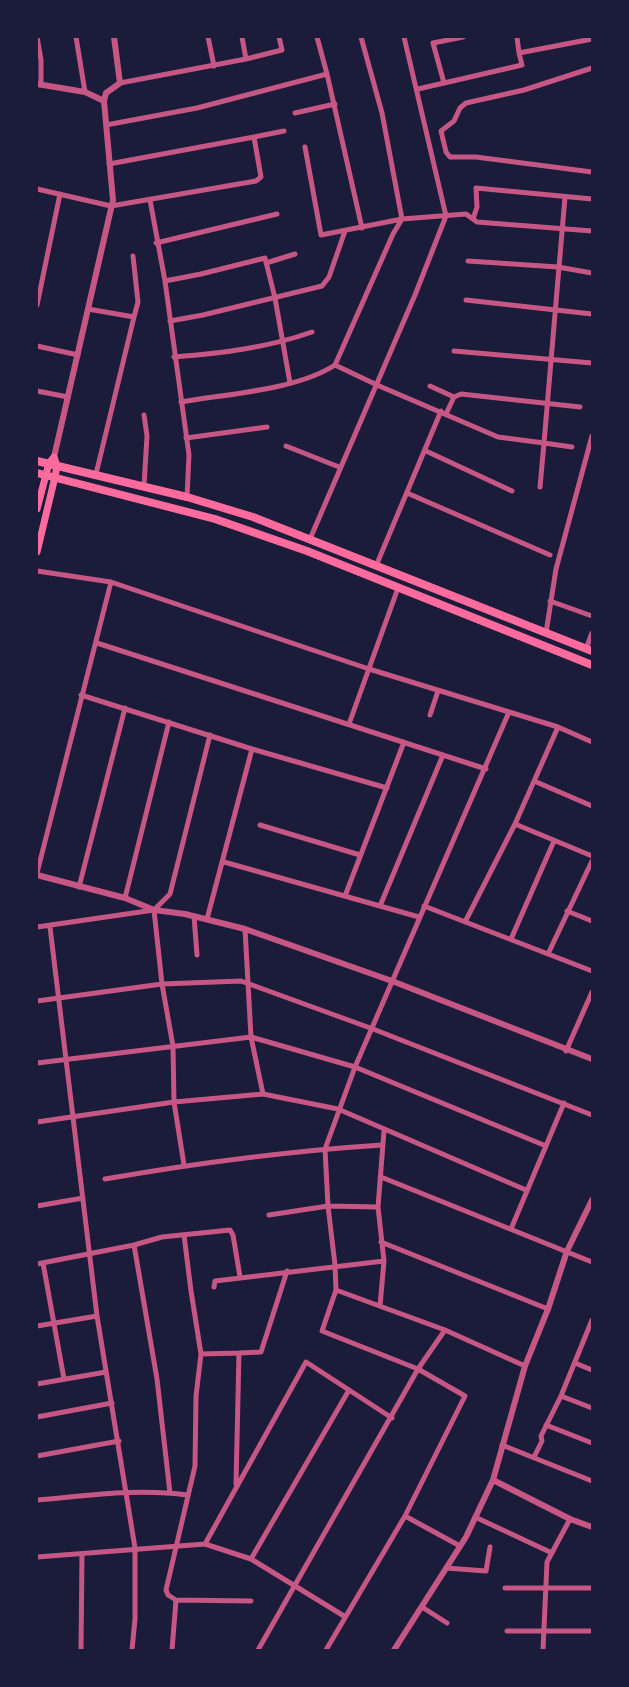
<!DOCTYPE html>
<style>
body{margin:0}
#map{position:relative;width:629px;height:1687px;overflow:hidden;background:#1b1b3a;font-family:Overpass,sans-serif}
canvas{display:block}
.frame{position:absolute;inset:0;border:38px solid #1b1b3a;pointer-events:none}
</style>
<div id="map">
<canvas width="629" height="1687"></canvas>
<div class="frame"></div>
</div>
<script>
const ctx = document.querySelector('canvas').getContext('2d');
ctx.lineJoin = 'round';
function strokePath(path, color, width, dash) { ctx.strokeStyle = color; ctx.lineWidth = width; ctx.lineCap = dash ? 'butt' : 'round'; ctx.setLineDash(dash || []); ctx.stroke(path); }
strokePath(new Path2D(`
 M37,37L41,60V85
 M76,37L85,92
 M208,37L214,66
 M361,37L382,113L402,219L466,214L477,222L592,231
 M517,37L519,53L592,39
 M246,59L282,50L279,37
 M592,68L524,90L466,103L460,108L454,121L441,131L446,152L450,157H476L592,172
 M327,74L362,228
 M120,83L246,59L242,37
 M444,83L433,43L463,37
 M418,89L522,65L519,53
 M295,113L335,104
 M106,125L197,108L327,74L317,37
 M254,137L284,131
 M305,147L321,235L402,219L393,234L335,365
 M37,189L111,206L256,181L261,177L254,137L109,164
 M150,200L165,281L189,455L187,497
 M473,219L477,207L476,188L592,199
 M156,243L277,214
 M133,256L138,302L134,317
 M468,261L558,267L592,273
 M266,263L295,254
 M165,281L201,274L265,258L275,298L290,383
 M466,300L592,314
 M37,305L60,194
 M88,309L134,317L96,474
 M170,321L203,315L322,286L329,277L345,231
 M37,346L78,355
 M454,351L592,363
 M174,357C222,353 267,348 312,332
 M430,386L454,397
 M37,391L68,397
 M181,402C226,394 297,390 335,365L377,385L498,437L544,443L565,197
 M446,414L454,397L461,394L580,407
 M186,438L267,427
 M286,446L339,467
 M426,451L512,491
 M144,486L147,436L144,415
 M540,487L544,443L572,447
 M407,493L550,555
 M310,539L415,295L446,216L404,37
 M376,566L441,411
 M37,571L111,582L369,669L558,727L592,742
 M550,601L592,616
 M546,633L556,569L592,436
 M97,643L486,769
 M586,649L592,633
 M81,695L252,749L387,788
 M509,712L355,1067L325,1149L328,1206L335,1265L336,1290L445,1330L525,1366
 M430,715L438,691
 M349,724L398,588
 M534,781L592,806
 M515,824L592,856
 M260,825L360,855
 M224,862L419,917
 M37,873L111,582
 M79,887L125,708
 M345,896L404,742
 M125,898L169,722
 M380,906L443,755
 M424,906L592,971
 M154,910L162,984L173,1046L174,1102L184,1165
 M154,910L170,894L210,735
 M567,911L592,921
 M194,916L197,955
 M207,919L252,749
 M465,922L515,824L558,727
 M37,927L154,910
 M50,927L97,1316L135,1548V1619L132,1650
 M245,929L251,1037L263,1094
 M511,939L554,841
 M548,954L592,861
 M37,1001L162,984L241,981L373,1029L592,1115
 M566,1051L592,992
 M37,1063L251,1037L355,1067L546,1146
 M37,1122L174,1102L263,1094L338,1109L526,1190
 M381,1177L592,1262
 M105,1179C197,1163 289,1151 382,1145
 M37,1206L83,1198
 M269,1215L328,1206L378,1207
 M511,1229L564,1103
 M184,1235L191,1291L201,1354L196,1396L195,1466L166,1590L168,1595L176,1600L251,1601
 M381,1242L548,1309
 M134,1245L157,1379L170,1493
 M43,1263L64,1379
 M37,1264L134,1245L162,1237L230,1230L233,1235L240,1277
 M214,1287L215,1281L384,1261L378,1207L384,1131
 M380,1306L384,1261
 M37,1326L97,1316
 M201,1354L239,1353
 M575,1363L592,1370
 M37,1384L106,1372
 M561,1396L592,1408
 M37,1417L112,1403
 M546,1425L592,1443
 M502,1445L592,1481
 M37,1456L119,1441
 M534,1457L542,1441L541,1436L561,1396L592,1320
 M236,1484L239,1353L261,1352L287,1271
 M37,1500C86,1496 138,1488 187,1495
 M405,1516L460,1546
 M475,1517L552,1553
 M205,1544L306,1362L392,1418
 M205,1544L251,1559L344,1616
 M37,1557L205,1544
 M251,1559L349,1390
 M446,1568L486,1571L490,1547
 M505,1588H592
 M422,1607L447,1623
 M507,1631H592
 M81,1650L82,1554
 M172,1650L176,1600
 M258,1650L418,1369L445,1330
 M326,1650L405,1516L465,1396L418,1369L322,1331L336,1290
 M543,1650L547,1562L570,1519`), '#c65784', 5);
strokePath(new Path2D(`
 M37,84L85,92L104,101L113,200L54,457
 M104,101L106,93L120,83L114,37
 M37,875L125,898L154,910L185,914L245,929L392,981L592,1059
 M493,1480L570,1519L592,1527
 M394,1650L466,1537L493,1480L525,1366L548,1309L567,1251L592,1200`), '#c65784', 6);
strokePath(new Path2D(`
 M37,509L49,463L54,457L57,466L55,477L37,552`), '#ff6b9d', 7);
strokePath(new Path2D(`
 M37,461L187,497L253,517L592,651
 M37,473L215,519L307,551L592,665`), '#ff6b9d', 8);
</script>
